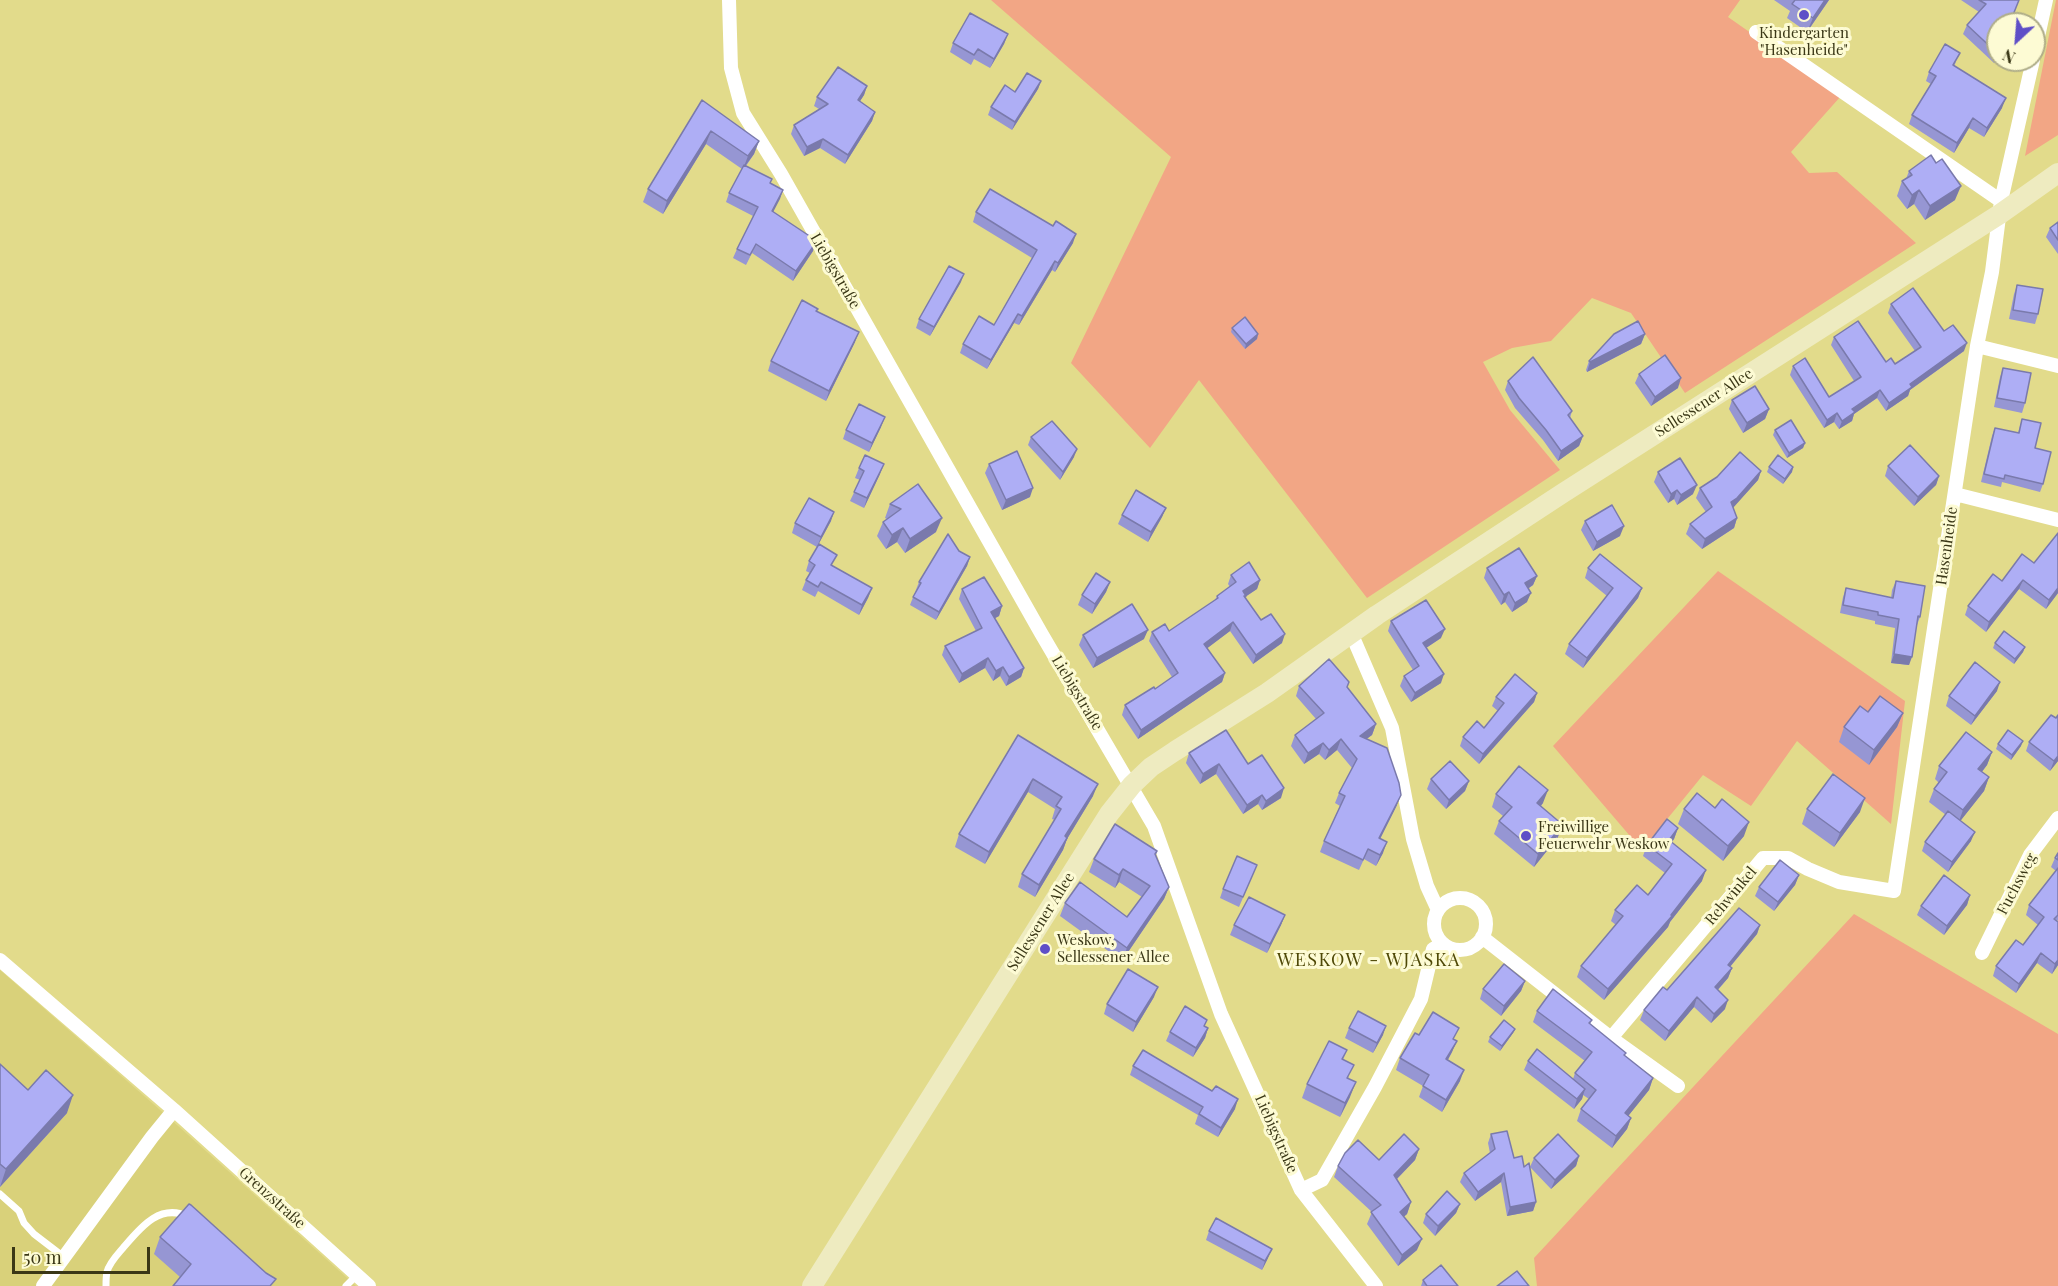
<!DOCTYPE html>
<meta charset="utf-8">
<style>
body{margin:0}
#map{position:relative;width:2058px;height:1286px;overflow:hidden;background:#e2db8b;font-family:"Playfair Display",serif}
canvas{display:block}
.north{position:absolute;left:1986px;top:12px;width:60px;height:60px;box-sizing:border-box;background:#fdfbd4;border:2px solid #afad88;border-radius:50%;rotate:206deg;font-size:16px;font-weight:700;line-height:24px;text-align:center;color:#3a3716}
.north::after{content:'';display:block;margin:auto;width:21px;height:27px;background:#5f4fc7;clip-path:polygon(50% 0,100% 100%,50% 72%,0 100%)}
.scale{position:absolute;left:12px;top:1247px;width:138px;height:27px;box-sizing:border-box;border:3px solid #3a3716;border-top:0;padding-left:8px;font-size:18px;line-height:21px;white-space:nowrap;color:#3a3716;-webkit-text-stroke:4px #fdfbd4;paint-order:stroke}
</style>
<div id="map">
<canvas width="2058" height="1286"></canvas>
<div class="north">N</div>
<div class="scale">50 m</div>
</div>
<script>
const ctx = document.querySelector('canvas').getContext('2d');
ctx.lineJoin = 'round';
function paint(path, color) { ctx.fillStyle = color; ctx.fill(path, 'evenodd'); }
function strokePath(path, color, width, dash) { ctx.strokeStyle = color; ctx.lineWidth = width; ctx.lineCap = dash ? 'butt' : 'round'; ctx.setLineDash(dash || []); ctx.stroke(path); }
function label(font, color, halo, rows, align = 'center') {
  ctx.font = font + ' "Playfair Display",serif'; ctx.lineWidth = 6; ctx.setLineDash([]); ctx.textBaseline = 'middle'; ctx.strokeStyle = halo; ctx.fillStyle = color; for (const [text, x, y, turn = 0] of rows) {
    ctx.save(); ctx.translate(x, y); ctx.rotate((+turn || 0) * Math.PI / 180); ctx.textAlign = isNaN(turn) ? turn : align; if (halo) ctx.strokeText(text, 0, 0); ctx.fillText(text, 0, 0); ctx.restore();
  }
}
paint(new Path2D(`
 M0,970L167,1116L356,1286H0Z`), '#d9d17a');
paint(new Path2D(`
 M991,0H1740L1728,17L1841,96L1791,152L1809,173L1837,172L1916,243L1685,393L1631,313L1592,298L1551,341L1512,348L1483,362L1510,410L1560,470L1367,598L1199,380L1150,448L1071,363L1171,157Z
 M2056,0H2058V135L2025,156Z
 M1718,571L1905,701L1891,824L1797,741L1751,806L1703,775L1642,850L1553,746Z
 M1854,914L2058,1034V1286H1537L1534,1258Z`), '#f2a685');
strokePath(new Path2D(`
 M0,1194L19,1211L24,1223L34,1234L64,1257
 M106,1286C106,1282 106,1276 107,1272C109,1263 117,1255 123,1248C140,1228 160,1202 189,1217
 M346,1286L358,1274`), '#fff', 7);
strokePath(new Path2D(`
 M729,0L731,68L743,113L781,174L1041,633L1154,826L1221,1014L1301,1190L1376,1286
 M1756,32L2001,201
 M2034,55L2046,0
 M1977,346L2058,366
 M1955,494L2058,520
 M1352,635L1392,728L1413,839L1427,886L1438,910
 M1434 924a26 26 0 1 1 52 0a26 26 0 1 1-52 0Z
 M1482,937L1611,1038L1763,858H1788L1808,869L1839,882L1894,891L1977,346L1992,272L2001,201L2033,60
 M1982,953L2030,855L2058,818
 M0,960L174,1110L369,1286
 M1611,1038L1678,1086
 M1301,1190L1322,1180L1375,1087L1421,999L1433,949L1443,944
 M43,1286L152,1137L174,1110`), '#fff', 14);
strokePath(new Path2D(`
 M812,1286L1109,814L1132,785L1151,767L1175,751L1267,693L1377,615L1563,493L2000,214L2058,173`), '#eeebc0', 20);
paint(new Path2D(`
 M1774,0H1829L1807,32L1787,18L1790,11Z
 M1961,0H2019L1998,24V58L1994,63L1963,34L1967,25L1979,12Z
 M1008,34L1004,44L990,68L974,59L971,65L950,52L953,43Z
 M1956,62L1954,66L2002,108L1984,137L1969,128L1954,153L1909,124L1912,115L1931,84L1926,81L1929,72Z
 M1041,81L1038,89L1012,130L988,115L991,107L1015,92Z
 M867,86L864,95L860,101L875,112L872,121L845,164L820,148L804,156L791,134L794,125L819,109L814,106L817,97Z
 M702,100L759,141L754,154L746,166L771,183L783,190L773,211L813,251L793,281L752,253L746,265L733,258L737,249L753,216L726,202L729,193L742,169L706,144L663,214L643,202L648,189Z
 M1936,163L1955,200L1925,220L1914,204L1907,209L1897,196L1902,181L1906,179L1909,171Z
 M976,212L1073,243L1055,272L1052,270L1019,325L1014,323L987,369L960,353L963,344L994,325L1032,258L973,222Z
 M2058,222V254L2046,237L2050,228Z
 M961,282L930,336L916,328L919,319Z
 M2017,285L2038,314L2035,324L2009,319L2014,294Z
 M1891,304L1944,331L1964,351L1910,390L1908,396L1886,411L1877,398L1854,414L1852,421L1839,429L1834,422L1824,428L1790,375L1793,366L1829,397L1854,381L1831,345L1834,337L1886,362L1895,364L1915,351L1888,313Z
 M817,312L855,342L826,401L768,371L771,361Z
 M1232,328L1258,334L1257,339L1245,349L1231,332Z
 M1645,334L1641,344L1587,372L1586,370L1589,361Z
 M2003,368L2025,403L2022,413L1994,407L2000,377Z
 M1639,374L1678,388L1651,406L1635,383Z
 M1508,381L1572,411L1570,418L1583,436L1579,446L1558,461L1543,440L1515,408L1505,390Z
 M1732,400L1769,409L1765,419L1743,433L1729,409Z
 M2022,419L2035,448L2043,484L2040,492L2002,482L2001,487L1981,482L1992,436L1995,428L2018,433Z
 M881,427L869,452L843,439L846,430Z
 M1775,430L1805,443L1803,448L1787,458L1773,435Z
 M1031,437L1074,457L1060,480L1028,445Z
 M989,464L1030,497L1002,510L985,473Z
 M1888,466L1939,476L1936,485L1914,506L1885,476Z
 M1769,467H1793L1792,472L1783,484L1767,472Z
 M859,468L880,474L864,508L850,501L860,480L855,478Z
 M1761,471L1758,480L1733,507L1737,518L1734,528L1702,549L1686,534L1690,524L1706,512L1696,498L1700,488Z
 M1658,472L1693,494L1677,505L1674,499L1668,503L1654,482Z
 M918,484L936,532L905,553L897,542L886,549L877,536L883,522L887,519L885,518L890,504Z
 M1166,508L1162,517L1148,542L1118,524L1122,515Z
 M831,521L817,547L792,533L795,523Z
 M1585,521L1620,536L1593,551L1581,530Z
 M2058,533V593L2046,609L2019,589L1986,632L1965,615L1968,606L2002,581L2034,563Z
 M959,551L970,557L967,566L936,620L910,605L919,582Z
 M809,561L833,566L872,588L868,598L859,615L818,591L815,597L802,590L806,580L810,573L806,571Z
 M1487,568L1537,576L1533,585L1528,589L1527,602L1512,612L1505,602L1501,605L1484,578Z
 M1588,568L1642,588L1638,598L1583,668L1565,654L1569,644L1607,596L1585,578Z
 M1231,575L1260,580L1257,589L1245,597L1261,620L1282,643L1253,664L1230,631L1207,648L1225,673L1222,682L1138,739L1122,715L1125,705L1155,689L1172,677L1149,641L1152,632L1169,631L1215,600L1217,596L1230,587L1228,584Z
 M1896,581L1920,617L1917,625L1909,665L1891,663L1895,628L1875,624V621L1840,613L1843,597L1846,588L1891,598L1892,590Z
 M1110,582L1106,592L1092,614L1078,605L1082,595Z
 M962,589L1002,606L999,616L995,618L1024,668L1021,677L1006,686L1000,676L993,681L985,668L959,683L942,655L945,646L976,631L959,599Z
 M1391,621L1441,638L1426,648L1441,683L1411,702L1400,686L1404,676L1413,670L1388,631Z
 M1083,635L1144,639L1093,668L1079,645Z
 M1995,643L2025,647L2023,652L2014,664L1993,648Z
 M1299,686L1347,687L1376,724L1372,735L1366,739L1397,805L1380,839L1383,853L1376,866L1364,859L1359,870L1320,852L1324,841L1340,806L1335,803L1339,793L1352,768L1337,750L1325,760L1319,754L1304,764L1291,746L1295,735L1316,719L1296,696Z
 M1997,691L1971,725L1946,706L1949,696Z
 M1537,693L1534,702L1479,764L1460,746L1463,737L1484,728L1498,711L1492,706L1496,697Z
 M1868,712L1903,713L1897,727L1869,765L1839,742L1844,727Z
 M2058,715V761L2050,771L2026,751L2029,742L2056,718Z
 M1018,735L1093,796L1067,839L1063,850L1035,897L1018,887L1022,874L1055,820L1052,819L1055,809L1028,792L985,864L955,847L959,834Z
 M1998,744L2021,746L2011,760L1996,749Z
 M1992,752L1987,765L1982,772L1989,777L1984,791L1960,821L1971,841L1948,872L1922,851L1925,842L1946,815L1929,802L1934,789L1939,783L1935,779L1939,766Z
 M1189,753L1248,764L1281,798L1262,810L1258,804L1243,814L1216,774L1200,784L1186,763Z
 M1431,779L1469,781L1465,791L1446,809L1427,789Z
 M1496,794L1543,803L1541,806L1558,837L1534,867L1494,834L1499,821L1503,816L1492,807Z
 M1684,809L1744,836L1723,861L1678,824Z
 M1807,809L1860,812L1834,847L1802,824Z
 M1678,828L1674,839L1672,842L1702,881L1670,922L1668,927L1604,1000L1577,977L1581,966L1616,925L1611,921L1615,910L1648,895L1665,873L1643,856L1647,845Z
 M1157,851L1156,855L1169,887L1164,899L1122,961L1060,916L1065,903L1127,917L1142,897L1119,882L1115,888L1089,872L1094,859Z
 M2058,853V920L2057,921L2058,965L2052,974L2037,963L2016,993L1993,976L1996,966L2023,945L2038,925L2026,915L2029,905L2056,871L2051,867L2055,858Z
 M1257,865L1239,907L1220,898L1223,889Z
 M1799,875L1795,885L1774,911L1755,896L1759,887Z
 M1970,895L1967,905L1944,935L1917,915L1921,906Z
 M1285,915L1281,925L1267,953L1230,935L1234,925Z
 M1760,925L1757,934L1730,967L1732,968L1728,978L1718,990L1725,1009L1711,1023L1694,1007L1665,1041L1640,1020L1644,1010L1667,990Z
 M1525,981L1521,991L1501,1016L1480,999L1483,989Z
 M1154,997L1133,1032L1104,1014L1107,1004Z
 M1537,1011L1592,1020L1590,1024L1625,1056L1653,1078L1649,1090L1628,1116L1631,1118L1627,1129L1612,1148L1577,1121L1581,1109L1589,1099L1583,1095L1582,1099L1574,1109L1524,1070L1528,1061L1573,1079L1575,1073L1585,1061L1533,1022Z
 M1205,1026L1208,1028L1205,1038L1193,1057L1166,1041L1170,1032Z
 M1349,1028L1383,1035L1373,1053L1345,1038Z
 M1515,1029L1513,1033L1500,1051L1488,1042L1490,1037Z
 M1419,1035L1455,1040L1452,1052L1448,1060L1460,1081L1442,1112L1419,1097L1423,1086L1396,1070L1400,1058Z
 M1347,1050L1343,1060L1349,1079L1350,1097L1340,1117L1302,1098L1307,1084Z
 M0,1064L28,1090L67,1113L0,1187Z
 M1133,1066L1212,1091L1235,1109L1218,1137L1195,1124L1198,1115L1130,1075Z
 M1491,1134L1514,1158L1524,1167L1536,1202L1533,1211L1507,1216L1501,1182L1475,1201L1460,1182L1464,1173L1490,1153L1488,1143Z
 M1419,1149L1415,1160L1397,1179L1411,1202L1407,1214L1403,1217L1417,1250L1398,1266L1367,1224L1372,1212L1334,1177L1338,1166L1379,1160Z
 M1579,1156L1576,1166L1551,1189L1530,1167L1534,1158Z
 M1460,1204L1456,1213L1435,1236L1423,1223L1426,1214Z
 M1209,1231L1268,1258L1262,1270L1206,1240Z
 M160,1237L266,1273L180,1277L154,1254Z
 M1423,1280L1458,1286H1421Z`), '#9696d3');
paint(new Path2D(`
 M1825,0H1829L1807,32L1813,18Z
 M1008,34L1004,44L990,68L994,59Z
 M1998,52V58L1994,63L1997,53Z
 M1041,81L1038,89L1012,130L1015,122Z
 M867,86L864,95L855,109L858,100Z
 M2006,98L2002,108L1984,137L1987,128Z
 M875,112L872,121L845,164L848,155Z
 M1973,118L1969,128L1954,153L1957,143Z
 M711,131L706,144L663,214L667,201Z
 M823,139L820,148L804,156L807,147Z
 M759,141L754,154L743,169L748,156Z
 M1961,186L1955,200L1925,220L1930,206Z
 M783,190L780,199L769,220L772,211Z
 M1919,190L1914,204L1907,209L1912,195Z
 M1076,234L1073,243L1055,272L1058,263Z
 M817,241L813,251L793,281L796,271Z
 M1055,261L1052,270L1019,325L1022,316Z
 M964,274L961,282L930,336L934,327Z
 M1018,314L1014,323L987,369L991,360Z
 M859,332L855,342L826,401L829,391Z
 M1258,334L1257,339L1245,349L1246,344Z
 M1645,334L1641,344L1587,372L1590,362Z
 M1967,343L1964,351L1910,390L1908,396L1886,411L1889,403L1910,384Z
 M1681,378L1678,388L1651,406L1655,397Z
 M1880,390L1877,398L1854,414L1852,421L1839,429L1842,421L1852,409Z
 M1769,409L1765,419L1743,433L1747,423Z
 M1837,413L1834,422L1824,428L1827,420Z
 M885,417L881,427L869,452L872,443Z
 M1583,436L1579,446L1558,461L1561,451Z
 M1805,443L1803,448L1787,458L1789,453Z
 M1077,449L1074,457L1060,480L1063,472Z
 M884,464L880,474L864,508L867,498Z
 M1793,467L1792,472L1783,484L1785,479Z
 M1761,471L1758,480L1733,508L1731,502Z
 M1939,476L1936,485L1914,506L1918,497Z
 M1697,485L1693,494L1677,505L1681,495Z
 M1033,488L1030,497L1002,510L1006,500Z
 M1677,490L1674,499L1668,503L1671,494Z
 M1166,508L1162,517L1148,542L1151,532Z
 M834,512L831,521L817,547L821,537Z
 M942,518L936,532L905,553L910,539Z
 M1737,518L1734,528L1702,549L1705,539Z
 M1624,526L1620,536L1593,551L1597,542Z
 M903,528L897,542L886,549L892,535Z
 M970,557L967,566L936,620L939,612Z
 M1537,576L1533,585L1521,593L1525,583Z
 M1260,580L1257,589L1245,597L1241,606L1243,591Z
 M2023,580L2019,589L1986,632L1989,622Z
 M1110,582L1106,592L1092,614L1095,604Z
 M872,588L868,598L859,615L862,605Z
 M1642,588L1638,598L1583,668L1587,658Z
 M2058,588V593L2046,609L2049,600Z
 M1509,592L1505,602L1501,605L1504,595Z
 M1531,593L1527,602L1512,612L1515,603Z
 M1002,606L999,616L988,622L991,612Z
 M1233,622L1230,631L1201,653L1204,644Z
 M1445,629L1441,638L1420,652L1423,643Z
 M1148,630L1144,639L1093,668L1097,658Z
 M1285,634L1282,643L1253,664L1256,655Z
 M2025,647L2023,652L2014,664L2015,659Z
 M1894,654L1912,657L1909,665L1891,663Z
 M988,658L985,668L959,683L962,674Z
 M1003,667L1000,676L993,681L996,671Z
 M1024,668L1021,677L1006,686L1009,677Z
 M1225,673L1222,682L1138,739L1141,730Z
 M1444,674L1441,683L1411,702L1415,693Z
 M2000,682L1997,691L1971,725L1975,716Z
 M1537,693L1534,702L1479,764L1483,754Z
 M1903,713L1897,727L1869,765L1874,750Z
 M1376,724L1372,735L1356,747L1360,736Z
 M1341,739L1337,750L1325,760L1329,750Z
 M2023,741L2021,746L2011,760L2012,755Z
 M1323,743L1319,754L1304,764L1308,753Z
 M1992,752L1987,765L1973,783L1978,769Z
 M2058,756V761L2050,771L2054,761Z
 M1219,764L1216,774L1200,784L1203,774Z
 M1989,777L1984,791L1958,824L1963,810Z
 M1033,779L1028,792L985,864L989,852Z
 M1469,781L1465,791L1446,809L1449,800Z
 M1098,784L1093,796L1067,839L1063,850L1035,897L1039,885L1065,836Z
 M1284,788L1281,798L1262,810L1266,801Z
 M1548,790L1543,803L1532,816L1537,803Z
 M1262,795L1258,804L1243,814L1247,805Z
 M1401,795L1397,805L1375,849L1379,838Z
 M1865,798L1860,812L1834,847L1840,833Z
 M1749,822L1744,836L1723,861L1728,846Z
 M1563,825L1558,837L1534,867L1538,854Z
 M1678,828L1674,839L1665,851L1669,840Z
 M1975,832L1971,841L1948,872L1952,862Z
 M1387,842L1383,853L1376,866L1380,855Z
 M1123,869L1119,882L1115,888L1119,875Z
 M1706,870L1702,881L1670,922L1668,927L1604,1000L1608,989L1671,915Z
 M1799,875L1795,885L1774,911L1778,902Z
 M1169,887L1164,899L1122,961L1127,948Z
 M1970,895L1967,905L1944,935L1947,926Z
 M1285,915L1281,925L1267,953L1270,944Z
 M1760,925L1757,934L1724,974L1728,965Z
 M2041,953L2037,963L2016,993L2019,984Z
 M2058,960V965L2052,974L2055,964Z
 M1732,968L1728,978L1712,996L1715,987Z
 M1525,981L1521,991L1501,1016L1504,1006Z
 M1158,987L1154,997L1133,1032L1136,1022Z
 M1697,997L1694,1007L1665,1041L1669,1031Z
 M1728,1000L1725,1009L1711,1023L1714,1014Z
 M1386,1026L1383,1035L1373,1053L1377,1043Z
 M1208,1028L1205,1038L1193,1057L1196,1048Z
 M1515,1029L1513,1033L1500,1051L1502,1046Z
 M1457,1041L1452,1052L1442,1070L1446,1059Z
 M1464,1070L1460,1081L1442,1112L1446,1100Z
 M1653,1078L1649,1090L1621,1125L1625,1113Z
 M1356,1082L1350,1097L1340,1117L1345,1103Z
 M1585,1089L1582,1099L1574,1109L1577,1099Z
 M73,1095L67,1113L0,1187L6,1169Z
 M1238,1099L1235,1109L1218,1137L1221,1128Z
 M1631,1118L1627,1129L1612,1148L1616,1136Z
 M1419,1149L1415,1160L1390,1186L1394,1175Z
 M1579,1156L1576,1166L1551,1189L1555,1180Z
 M1504,1173L1501,1182L1475,1201L1478,1192Z
 M1411,1202L1407,1214L1396,1224L1400,1212Z
 M1536,1202L1533,1211L1507,1216L1510,1207Z
 M1460,1204L1456,1213L1435,1236L1438,1226Z
 M1422,1239L1417,1250L1398,1266L1402,1255Z
 M1272,1249L1268,1258L1262,1270L1265,1261Z`), '#7a7aac');
const building = new Path2D(`
 M1795,0H1825L1813,18L1792,4Z
 M1979,0H2019L2011,20L2016,24H1998V52L1997,53L1967,25L1986,4Z
 M970,13L1008,34L994,59L978,49L974,55L953,43Z
 M1945,44L1960,53L1953,65L2006,98L1987,128L1973,118L1957,143L1912,115L1936,76L1929,72Z
 M838,67L867,86L858,100L875,112L848,155L823,139L807,147L794,125L828,104L817,97Z
 M1027,73L1041,81L1015,122L991,107L1005,85L1015,92Z
 M702,100L759,141L748,156L711,131L667,201L648,189Z
 M1931,155L1936,163L1942,159L1961,186L1930,206L1919,190L1912,195L1902,181L1912,175L1909,171Z
 M744,165L772,179L770,183L783,190L772,211L817,241L796,271L756,244L750,255L737,249L758,207L729,193Z
 M990,189L1053,226L1056,221L1076,234L1058,263L1055,261L1022,316L1018,314L991,360L963,344L979,316L994,325L1037,250L976,212Z
 M2058,222V240L2050,228Z
 M949,266L964,274L934,327L919,319Z
 M2017,285L2043,289L2038,314L2013,310Z
 M1913,288L1944,331L1953,325L1967,343L1910,384L1912,387L1889,403L1880,390L1852,409L1855,412L1842,421L1837,413L1827,420L1793,366L1805,358L1829,397L1861,377L1834,337L1858,321L1886,362L1891,358L1895,364L1921,347L1891,304Z
 M802,300L818,309L816,311L859,332L829,391L771,361Z
 M1245,317L1258,334L1246,344L1232,328Z
 M1638,321L1645,334L1590,362L1589,361L1614,334Z
 M1665,355L1681,378L1655,397L1639,374Z
 M1533,357L1572,411L1568,415L1583,436L1561,451L1546,430L1519,398L1508,381Z
 M2003,368L2031,373L2025,403L1997,398Z
 M1755,386L1769,409L1747,423L1732,400Z
 M859,404L885,417L872,443L846,430Z
 M2022,419L2041,423L2035,448L2051,452L2043,484L2005,475L2004,479L1984,474L1995,428L2019,433Z
 M1791,420L1805,443L1789,453L1775,430Z
 M1052,421L1077,449L1063,472L1031,437Z
 M1910,445L1939,476L1918,497L1888,466Z
 M1017,451L1033,488L1006,500L989,464Z
 M1740,452L1761,471L1737,498L1731,502L1737,518L1705,539L1690,524L1712,507L1700,488L1717,477Z
 M865,455L884,464L867,498L854,492L864,471L859,468Z
 M1778,455L1793,467L1785,479L1769,467Z
 M1680,458L1697,485L1681,495L1677,490L1671,494L1658,472Z
 M918,484L942,518L910,539L903,528L892,535L883,522L901,509L890,504Z
 M1136,490L1166,508L1151,532L1122,515Z
 M809,498L834,512L821,537L795,523Z
 M1612,505L1624,526L1597,542L1585,521Z
 M2058,533V588L2049,600L2023,580L1989,622L1968,606L1993,574L2002,581L2022,554L2034,563Z
 M948,534L959,551L970,557L939,612L913,597L921,583L919,582Z
 M819,544L837,555L831,565L872,588L862,605L821,582L818,587L806,580L815,565L809,561Z
 M1519,548L1537,576L1525,583L1531,593L1515,603L1509,592L1504,595L1487,568Z
 M1600,554L1642,588L1587,658L1569,644L1613,588L1588,568Z
 M1249,562L1260,580L1243,591L1246,596H1244L1261,620L1271,614L1285,634L1256,655L1233,622L1204,644L1225,673L1141,730L1125,705L1154,687L1155,689L1178,673L1152,632L1165,624L1169,631L1218,598L1217,596L1236,582L1231,575Z
 M1096,573L1110,582L1095,604L1082,595Z
 M984,577L1002,606L991,612L1024,668L1009,677L1003,667L996,671L988,658L962,674L945,646L982,628L962,589Z
 M1896,581L1925,586L1920,617L1918,616L1912,657L1894,654L1899,619L1878,615V612L1843,605L1846,588L1893,598Z
 M1426,600L1445,629L1423,643L1444,674L1415,693L1404,676L1419,666L1391,621Z
 M1132,604L1148,630L1097,658L1083,635Z
 M2004,631L2025,647L2015,659L1995,643Z
 M1329,659L1349,682L1347,687L1376,724L1360,736L1387,748L1399,783L1401,795L1379,838L1387,842L1380,855L1368,849L1363,860L1324,841L1345,796L1339,793L1357,759L1341,739L1329,750L1323,743L1308,753L1295,735L1324,713L1299,686Z
 M1975,662L2000,682L1975,716L1949,696Z
 M1515,674L1537,693L1483,754L1463,737L1477,721L1484,728L1504,703L1496,697Z
 M1880,696L1903,713L1874,750L1844,727L1860,706L1868,712Z
 M2051,715L2056,718L2058,715V756L2054,761L2029,742Z
 M1226,730L1248,764L1262,755L1284,788L1266,801L1262,795L1247,805L1219,764L1203,774L1189,753Z
 M2008,730L2023,741L2012,755L1998,744Z
 M1966,732L1992,752L1978,769L1989,777L1963,810L1934,789L1947,772L1939,766Z
 M1018,735L1098,784L1065,836L1067,838L1039,885L1022,874L1061,809L1056,806L1062,797L1033,779L989,852L959,834Z
 M1450,761L1469,781L1449,800L1431,779Z
 M1519,766L1548,790L1537,803L1563,825L1538,854L1499,821L1512,807L1496,794Z
 M1833,774L1865,798L1840,833L1807,809Z
 M1697,793L1715,808L1722,799L1749,822L1728,846L1684,809Z
 M1948,811L1975,832L1952,862L1925,842Z
 M1667,819L1678,828L1669,840L1706,870L1671,915L1672,916L1608,989L1581,966L1623,916L1615,910L1637,885L1648,895L1672,864L1647,845Z
 M1115,824L1157,851L1155,854L1169,887L1127,948L1065,903L1080,882L1127,917L1150,886L1123,869L1119,875L1094,859Z
 M2058,853V860L2055,858Z
 M1237,856L1257,865L1243,897L1223,889Z
 M1780,860L1799,875L1778,902L1759,887Z
 M2058,868V915L2054,919L2058,922V960L2055,964L2041,953L2019,984L1996,966L2016,940L2023,945L2044,917L2029,905Z
 M1944,875L1970,895L1947,926L1921,906Z
 M1249,897L1285,915L1270,944L1234,925Z
 M1739,908L1760,925L1728,965L1732,968L1715,987L1728,1000L1714,1014L1697,997L1669,1031L1644,1010L1663,987L1667,990Z
 M1504,964L1525,981L1504,1006L1483,989Z
 M1128,969L1158,987L1136,1022L1107,1004Z
 M1553,989L1592,1020L1589,1023L1626,1053L1624,1055L1653,1078L1625,1113L1631,1118L1616,1136L1581,1109L1596,1090L1575,1073L1592,1052L1537,1011Z
 M1185,1006L1207,1020L1204,1026L1208,1028L1196,1048L1170,1032Z
 M1358,1011L1386,1026L1377,1043L1349,1028Z
 M1433,1012L1459,1028L1453,1039L1457,1041L1446,1059L1464,1070L1446,1100L1423,1086L1429,1075L1400,1058L1415,1033L1419,1035Z
 M1504,1020L1515,1029L1502,1046L1490,1037Z
 M1329,1041L1347,1050L1342,1059L1354,1065L1347,1078L1356,1082L1345,1103L1307,1084Z
 M1537,1049L1585,1089L1577,1099L1528,1061Z
 M1143,1050L1212,1091L1216,1086L1238,1099L1221,1128L1199,1114L1203,1107L1133,1066Z
 M0,1064L28,1090L46,1070L73,1095L6,1169L0,1164Z
 M1507,1131L1514,1158L1522,1156L1524,1167L1529,1163L1536,1202L1510,1207L1504,1173L1478,1192L1464,1173L1495,1149L1491,1134Z
 M1404,1134L1419,1149L1394,1175L1411,1202L1400,1212L1422,1239L1402,1255L1371,1212L1381,1205L1338,1166L1345,1153L1358,1140L1379,1160Z
 M1558,1134L1579,1156L1555,1180L1534,1158Z
 M1447,1191L1460,1204L1438,1226L1426,1214Z
 M189,1204L191,1205L266,1273L276,1279L270,1286H173L191,1264L160,1237Z
 M1216,1218L1272,1249L1265,1261L1209,1231Z
 M1441,1265L1458,1286H1427L1423,1280Z
 M1517,1271L1529,1286H1497Z`);
paint(building, '#aeaef5');
strokePath(building, '#7a7aac', 1.5);
for (const [x, y, r, color] of [
 [1804,15,6,"#5f4fc7"],
 [1526,836,6,"#5f4fc7"],
 [1045,949,6,"#5f4fc7"]
]) { const dot = new Path2D(); dot.arc(x, y, r, 0, 2 * Math.PI); ctx.fillStyle = color; ctx.fill(dot); strokePath(dot, '#fdfbd4', 2); }
label('15px', '#3a3716', '#fdfbd4', [
 ["Kindergarten",1804,33,"center"],
 ["\"Hasenheide\"",1804,50,"center"],
 ["Freiwillige",1538,827],
 ["Feuerwehr Weskow",1538,844],
 ["Weskow,",1057,940],
 ["Sellessener Allee",1057,957]
], 'left');
label('15px', '#3a3716', '#fdfbd4', [
 ["Liebigstraße",835,271,60],
 ["Sellessener Allee",1704,403,-33],
 ["Hasenheide",1947,546,-82],
 ["Liebigstraße",1077,693,59],
 ["Fuchsweg",2017,884,-62],
 ["Rehwinkel",1731,896,-50],
 ["Sellessener Allee",1041,922,-58],
 ["Liebigstraße",1276,1134,66],
 ["Grenzstraße",272,1198,42]
]);
ctx.letterSpacing = '1.5px';
label('18px', '#4f4906', '#fdfbd4', [
 ["WESKOW - WJASKA",1369,960]
]);
ctx.letterSpacing = '0px';
</script>
